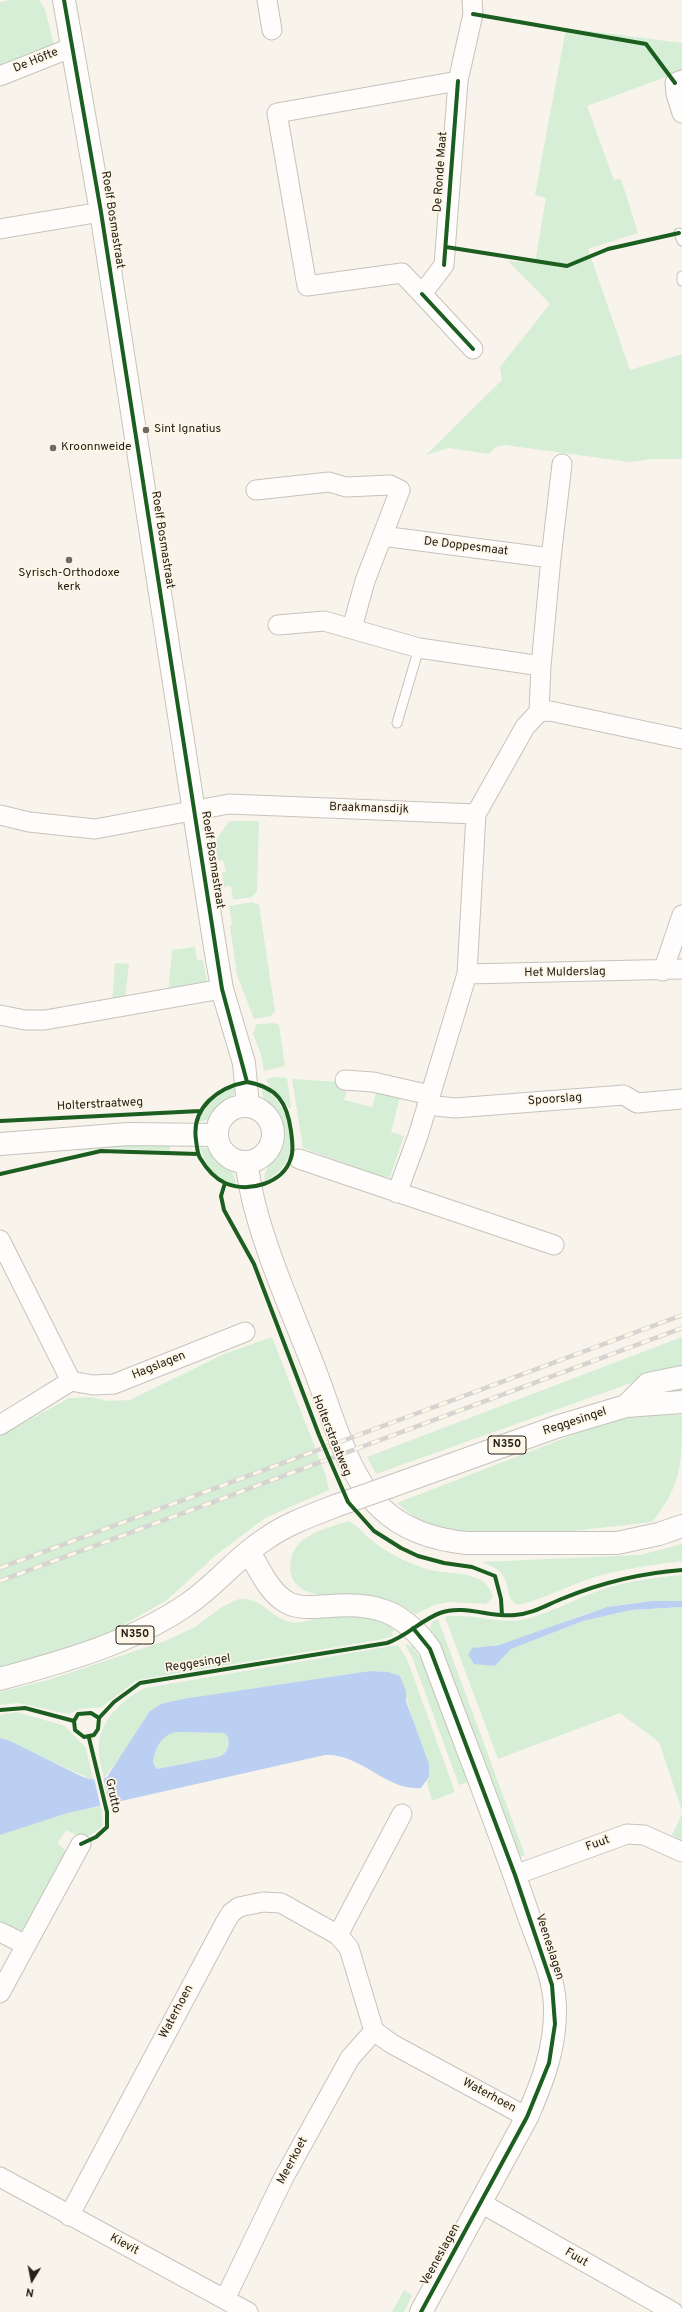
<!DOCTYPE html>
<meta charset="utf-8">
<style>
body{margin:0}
#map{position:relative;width:682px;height:2312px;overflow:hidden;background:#f8f4ec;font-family:Overpass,sans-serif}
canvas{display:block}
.north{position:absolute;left:12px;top:2260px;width:40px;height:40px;-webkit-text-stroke:3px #fef6e6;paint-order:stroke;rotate:190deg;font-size:11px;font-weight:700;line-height:16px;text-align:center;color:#25211a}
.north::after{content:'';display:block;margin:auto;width:14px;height:18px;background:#25211a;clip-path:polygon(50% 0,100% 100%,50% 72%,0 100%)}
</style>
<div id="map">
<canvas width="682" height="2312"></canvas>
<div class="north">N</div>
</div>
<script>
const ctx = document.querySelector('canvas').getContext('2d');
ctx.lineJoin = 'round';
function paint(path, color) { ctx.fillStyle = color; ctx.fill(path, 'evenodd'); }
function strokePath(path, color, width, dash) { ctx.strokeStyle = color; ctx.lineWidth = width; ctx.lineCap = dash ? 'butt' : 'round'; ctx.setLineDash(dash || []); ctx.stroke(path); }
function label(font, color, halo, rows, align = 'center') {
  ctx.font = font + ' Overpass,sans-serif'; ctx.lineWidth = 3.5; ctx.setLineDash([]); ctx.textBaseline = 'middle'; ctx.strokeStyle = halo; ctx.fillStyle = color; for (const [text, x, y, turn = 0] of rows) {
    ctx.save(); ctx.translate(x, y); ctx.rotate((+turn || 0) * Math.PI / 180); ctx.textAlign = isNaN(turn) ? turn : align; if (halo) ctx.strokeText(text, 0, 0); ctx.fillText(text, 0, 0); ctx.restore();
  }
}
paint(new Path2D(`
 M10,0H39L45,9L55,49L0,72V2Z
 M566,28L682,43V71L587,106L614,180L621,179L638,233L588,249L630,370L682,354V459H652L629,462L505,445L496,447L489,454L449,448L426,455L502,380L500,367L550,304L508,261L535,263L546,198L535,195Z
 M229,821H259L257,891L252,897L233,900L231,886L224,887L222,872H226L223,860L218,861L215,842Z
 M252,902L259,905L275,1011L271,1016L254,1019L237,975L230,926L232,924L229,906Z
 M195,947L197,960H203L208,987L168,993L172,950Z
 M115,963L129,964L125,1000L112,1003Z
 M273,1023L279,1025L285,1066L264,1071L261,1054L253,1034L257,1024Z
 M276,1077L287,1078L291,1108H289C284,1097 269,1089 266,1079Z
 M292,1079L340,1082L348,1086L344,1100L372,1107L376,1093L385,1089L401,1093L391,1132L404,1136L390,1177L379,1176L303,1148Z
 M235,1088C235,1102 214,1122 199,1121C204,1106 220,1089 235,1088Z
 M262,1088C284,1099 297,1135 288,1158C283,1169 275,1176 265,1181C260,1170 282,1153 283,1136C283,1116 260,1105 262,1088Z
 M91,1143L170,1145V1151L109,1148L79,1151L78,1146Z
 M201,1147C216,1150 235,1168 236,1184C217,1183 205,1164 200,1148Z
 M272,1337L326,1476L329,1490L265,1518L216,1555L167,1600L108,1634L0,1668V1436L69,1398L91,1397L108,1401L130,1400L224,1354Z
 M682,1337V1370L631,1383L376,1474L367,1457Z
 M654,1414L682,1415C682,1463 682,1485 652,1522C589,1528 493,1546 433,1525C419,1521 408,1512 397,1503L614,1419Z
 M349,1521C357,1525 363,1533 370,1539C387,1553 409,1564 430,1570C452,1575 487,1570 493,1597L486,1604L449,1602L434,1605L416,1614C407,1609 397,1602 386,1600C360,1594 281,1609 291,1559C297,1534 327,1528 349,1521Z
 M682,1544V1561C651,1565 621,1569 592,1578C566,1586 543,1600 517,1605C500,1593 518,1574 481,1562L640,1555Z
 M682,1575V1601C652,1601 620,1602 591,1612C554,1624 515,1647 475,1647L495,1666L511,1649L583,1621L631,1610L682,1607V1811L659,1742L620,1713L498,1759L445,1617C468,1612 495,1624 521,1620C551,1614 577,1597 607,1588C630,1581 657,1577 682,1575Z
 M239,1599C264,1598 269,1617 291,1622C303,1624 315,1618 327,1616C352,1611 376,1618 398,1628L392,1632L393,1636L378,1640L143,1679L134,1682L102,1707L81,1709L68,1714L18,1703L0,1705V1692L48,1680L165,1641L195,1627L222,1607Z
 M438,1619L525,1855L519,1857L435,1638L430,1630L432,1622Z
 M405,1644L413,1647L421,1659H423L469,1782L459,1785L412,1657Z
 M398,1645L407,1659L455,1792L432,1801L427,1782L429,1777L400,1676L389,1672L370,1671L161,1704L104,1778C101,1767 98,1756 99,1744C100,1720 125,1697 145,1688Z
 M17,1712L65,1726L86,1748L93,1780L0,1738V1715Z
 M176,1732L224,1733L228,1737C230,1747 227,1754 218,1757L157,1769L153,1763C155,1749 161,1735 176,1732Z
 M101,1806L103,1825C98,1832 91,1833 85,1839L66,1830L58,1843L66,1851L68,1859L27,1930L12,1932L0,1926V1835L68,1813Z
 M682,1814V1841L672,1835Z
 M404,2290L412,2295L404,2312H392Z`), '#d6eed5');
paint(new Path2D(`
 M652,1601H682V1607L631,1610L583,1621L511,1649L495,1666L474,1664L468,1655L472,1648L499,1645L607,1607Z
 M370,1671L389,1672L400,1676L406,1691V1701L429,1764V1777L421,1788C386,1791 361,1753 325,1755L68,1813L0,1835V1738L10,1741L83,1777C92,1780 99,1781 107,1777L150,1711L161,1704L183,1699ZM176,1732L224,1733L228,1737C230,1747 227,1754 218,1757L157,1769L153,1763C155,1749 161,1735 176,1732Z`), '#bbcff2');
paint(new Path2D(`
 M103,1777L110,1806L101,1808L94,1778Z`), '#f8f4ec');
const service = new Path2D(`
 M679,233L682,241
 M682,276V281
 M397,723L419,648`);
const minor = new Path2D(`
 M267,0L272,30
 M0,76L73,47
 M682,80L675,83L676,94L682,113
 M458,81L277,113L307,286L402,273L422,294L444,265L458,81L473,14L472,0
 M0,229L101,212
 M422,294L473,349
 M256,490L329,482L346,487L390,485L400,490L365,581L352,628
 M382,536L551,558L541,666L539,712
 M551,558L562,464
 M278,625L324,621L419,648L541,666
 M0,815L29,822L95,829L229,804L476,814L525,727L539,712L550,711L682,739
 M663,971L682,915
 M467,974L682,969
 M0,1015L25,1020H45L222,989
 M345,1080L373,1082L430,1095
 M427,1105L455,1108L624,1095L637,1103L682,1099
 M299,1159L554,1245
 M397,1193L418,1136L467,974L476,814
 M0,1240L71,1381
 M0,1425L71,1381L93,1385L114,1384L245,1332
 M515,1875L627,1834L644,1835L682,1852
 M0,1932L26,1945
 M338,1935L402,1814
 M0,1993L81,1844
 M0,2177L248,2312
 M481,2203L673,2312
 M69,2216L225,1923L231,1913L239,1907L263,1902L281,1903L338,1935L349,1948L374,2031L392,2044L527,2117
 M225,2299L283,2179L350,2058L374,2031`);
const tertiary = new Path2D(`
 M0,1144L128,1134L216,1135
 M249,1552C259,1568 269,1593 288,1603C300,1609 316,1607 330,1606C375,1602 403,1611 430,1649C462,1736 497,1823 527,1911C537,1941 554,1974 555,2006C556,2047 543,2081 527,2117L421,2312`);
const secondary = new Path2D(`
 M64,0L101,212L214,941L222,989L244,1063L248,1106
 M217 1134a28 28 0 1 1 56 0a28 28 0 1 1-56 0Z
 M246,1163C249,1177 251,1193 255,1207C270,1264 295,1318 316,1373C332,1415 348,1477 381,1508C405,1531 435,1540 467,1543H617L659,1534L682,1526`);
const primary = new Path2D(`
 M626,1406L648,1384L682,1377
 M389,1487L556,1427L626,1406L682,1402
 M0,1679C65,1661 128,1644 185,1606C214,1587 235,1559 264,1540C286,1524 312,1515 338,1505`);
strokePath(service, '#c6c3bc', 11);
strokePath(minor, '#c6c3bc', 21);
strokePath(tertiary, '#c6c3bc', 24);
strokePath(secondary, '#c6c3bc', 24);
strokePath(primary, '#c6c3bc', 24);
strokePath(service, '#fefdfc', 9);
strokePath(minor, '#fefdfc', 19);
strokePath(tertiary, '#fefdfc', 22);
strokePath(secondary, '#fefdfc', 22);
strokePath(primary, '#fefdfc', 22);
const rail = new Path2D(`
 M0,1568L682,1315
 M0,1581L682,1328`);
strokePath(rail, '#d5d4d1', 4.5);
strokePath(rail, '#fef6e6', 3, [9]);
const primaryBridge = new Path2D(`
 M338,1505L389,1487`);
strokePath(primaryBridge, '#c6c3bc', 24, []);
strokePath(primaryBridge, '#fefdfc', 22);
strokePath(new Path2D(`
 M64,0L101,212L222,989L247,1082
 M473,14L646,44L675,83
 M446,247L567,266L608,249L679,233
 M444,265L458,81
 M422,294L473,349
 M247,1082C277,1087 287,1102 291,1131C292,1139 294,1150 291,1158C283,1184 248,1193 225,1183C214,1178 206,1168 200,1158C197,1153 197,1146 196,1140C191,1107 219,1087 247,1082Z
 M0,1121L200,1111
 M0,1174L101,1151L198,1154
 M225,1183L221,1196L224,1210L254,1264L319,1435L348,1502L374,1531L401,1548L418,1556L444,1563L472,1567L495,1576L501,1599L502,1615
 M413,1628L430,1649L515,1875L552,1985L555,2024L549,2063L527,2117L421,2312
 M0,1710L25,1708L74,1721
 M99,1718L98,1729L94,1735L84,1737L75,1730L74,1721L78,1714L91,1713L99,1718L114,1702L140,1683L387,1643C406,1637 421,1620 440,1613C464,1604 491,1618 515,1615C533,1614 548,1604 564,1598C601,1583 642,1573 682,1570
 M81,1844L96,1837L107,1827V1812L89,1738`), '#1b5e20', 4);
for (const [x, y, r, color] of [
 [146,430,4,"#6f6b64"],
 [53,448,4,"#6f6b64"],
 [69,560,4,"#6f6b64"]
]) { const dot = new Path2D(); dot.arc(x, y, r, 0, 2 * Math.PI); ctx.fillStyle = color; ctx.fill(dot); strokePath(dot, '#fef6e6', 1.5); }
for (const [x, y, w] of [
 [507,1445,38],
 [135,1635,38]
]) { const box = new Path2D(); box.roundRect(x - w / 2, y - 9, w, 18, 3); ctx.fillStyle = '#fef6e6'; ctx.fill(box); strokePath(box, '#25211a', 1); }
label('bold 11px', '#25211a', null, [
 ["N350",507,1445],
 ["N350",135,1635]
]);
label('12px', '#25211a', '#fef6e6', [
 ["De Höfte",36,61,-22],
 ["De Ronde Maat",441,172,-86],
 ["Roelf Bosmastraat",112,220,81],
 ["Roelf Bosmastraat",162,540,81],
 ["De Doppesmaat",466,547,7],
 ["Braakmansdijk",369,809,2],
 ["Roelf Bosmastraat",212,860,81],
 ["Het Mulderslag",565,973,-1],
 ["Spoorslag",555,1100,-4],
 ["Holterstraatweg",100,1105,-3],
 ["Hagslagen",159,1366,-22],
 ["Reggesingel",575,1422,-18],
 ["Holterstraatweg",331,1436,68],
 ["Reggesingel",198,1664,-9],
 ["Grutto",112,1796,78],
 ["Fuut",598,1844,-20],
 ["Veeneslagen",549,1947,72],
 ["Waterhoen",177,2012,-62],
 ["Waterhoen",489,2096,28],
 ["Meerkoet",293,2161,-62],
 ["Kievit",124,2245,28],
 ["Veeneslagen",441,2255,-61],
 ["Fuut",576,2258,30]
]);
label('12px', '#25211a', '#fef6e6', [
 ["Sint Ignatius",154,430],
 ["Kroonnweide",61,448],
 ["Syrisch-Orthodoxe",69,574,"center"],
 ["kerk",69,588,"center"]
], 'left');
</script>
